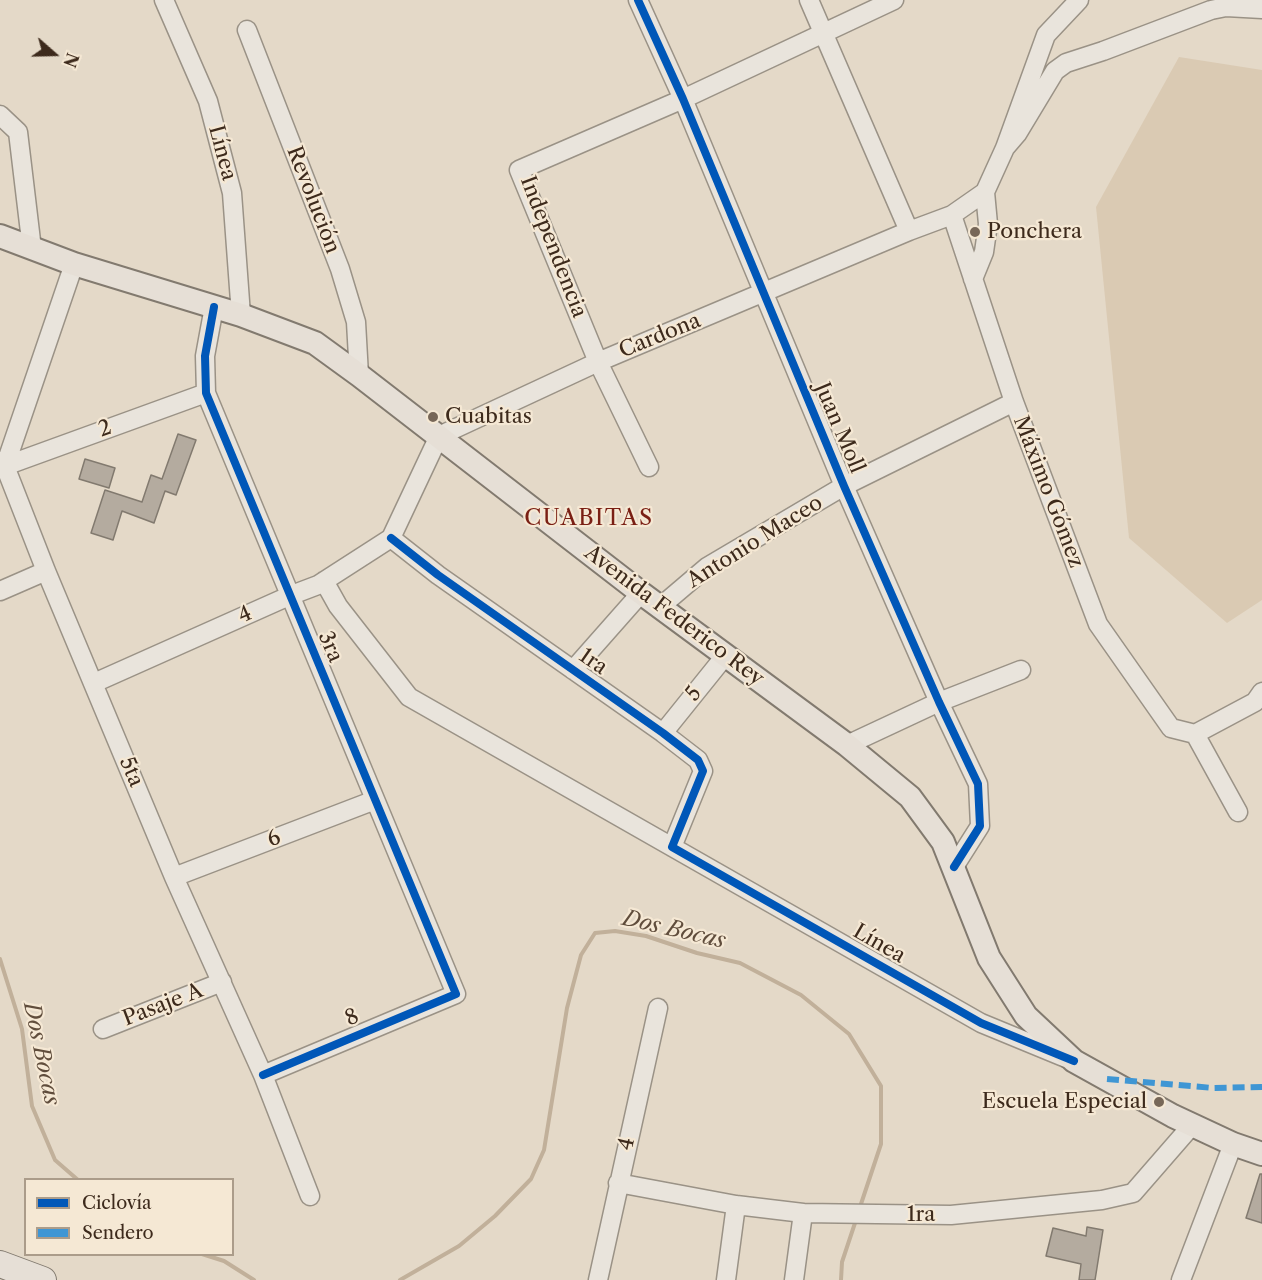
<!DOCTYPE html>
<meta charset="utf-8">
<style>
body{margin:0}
#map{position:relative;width:1262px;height:1280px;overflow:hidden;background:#e4d9c8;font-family:"Libre Caslon Text",serif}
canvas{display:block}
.legend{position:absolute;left:24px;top:1178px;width:210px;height:78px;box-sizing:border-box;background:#f5e8d4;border:2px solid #ab9c8a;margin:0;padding:8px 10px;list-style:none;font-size:18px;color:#3d2a1c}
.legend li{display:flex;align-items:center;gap:12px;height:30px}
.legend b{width:30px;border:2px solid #ab9c8a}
.north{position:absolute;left:24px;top:24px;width:60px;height:60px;-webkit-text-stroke:4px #f5e8d4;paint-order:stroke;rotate:110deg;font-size:16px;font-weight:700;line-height:24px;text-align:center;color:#3d2a1c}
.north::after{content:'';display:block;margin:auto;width:21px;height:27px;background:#3d2a1c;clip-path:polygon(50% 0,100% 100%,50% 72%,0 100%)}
</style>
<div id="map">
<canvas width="1262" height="1280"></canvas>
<ul class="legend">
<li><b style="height:8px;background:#0057b8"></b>Ciclovía</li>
<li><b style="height:8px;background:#3f96d4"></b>Sendero</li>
</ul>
<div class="north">N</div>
</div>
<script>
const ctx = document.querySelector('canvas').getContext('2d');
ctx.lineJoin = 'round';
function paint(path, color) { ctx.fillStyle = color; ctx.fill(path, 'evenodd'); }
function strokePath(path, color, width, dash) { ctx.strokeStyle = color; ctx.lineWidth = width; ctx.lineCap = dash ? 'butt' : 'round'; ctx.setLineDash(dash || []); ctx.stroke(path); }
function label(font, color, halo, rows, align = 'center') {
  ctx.font = font + ' "Libre Caslon Text",serif'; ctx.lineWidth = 4.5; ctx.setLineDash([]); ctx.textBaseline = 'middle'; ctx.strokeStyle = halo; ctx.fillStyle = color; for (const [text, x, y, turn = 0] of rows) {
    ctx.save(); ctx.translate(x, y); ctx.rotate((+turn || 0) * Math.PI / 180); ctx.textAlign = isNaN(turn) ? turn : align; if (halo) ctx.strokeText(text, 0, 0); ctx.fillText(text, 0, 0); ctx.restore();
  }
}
paint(new Path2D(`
 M1179,57L1262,70V600L1227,623L1129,538L1096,207Z`), '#dacab3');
strokePath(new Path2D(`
 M0,959L22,1029L32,1106L55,1160L78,1180
 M202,1254L224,1261L254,1280
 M400,1280L459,1246L495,1216L531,1179L544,1150L567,1008L581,955L595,933L615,931L646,936L697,953L740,963L801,995L849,1034L881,1086V1144L860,1207
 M841,1280L842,1262L856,1220`), '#c1b09a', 4);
const building = new Path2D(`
 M178,434L196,440L176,495L165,491L154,523L122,511L113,540L91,533L105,490L142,502L151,475L162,479Z
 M85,459L115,468L109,488L79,479Z
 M1260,1174H1262V1223L1246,1218Z
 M1087,1227L1103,1230L1095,1280H1079L1081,1264L1046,1256L1053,1228L1086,1236Z`);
paint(building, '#b4ab9f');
strokePath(building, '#827a6f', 1.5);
const minor = new Path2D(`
 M164,0L208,101L232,193L241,315
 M638,0L683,99L844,486L939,702L978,784L980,826L954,867
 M809,0L909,231
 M247,30L340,269L356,322L359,375
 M0,115L18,132L32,249
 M1005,148L1017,134L1055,71L1066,63L1103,51L1211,10L1226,7L1262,9
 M952,215L1014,402L1098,624L1171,728L1195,734
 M973,279L984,252L988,224L985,192L1005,148L1046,35L1079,0
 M214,307L205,356L206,393L456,994L263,1075
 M0,461L5,466L46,571L174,877L263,1075L310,1196
 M5,466L206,393
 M5,466L74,264
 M649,467L598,362L519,170L683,99L894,0
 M391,538L439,436L598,362L909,231L952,215L985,192
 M391,538L438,575L663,733L698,760L703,771L672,847
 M324,581L338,606L409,697L981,1023L1066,1058
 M0,591L46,571
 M660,607L707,567L844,486L1014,402
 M573,670L641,593
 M94,683L289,596L318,585L391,538
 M663,733L725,656
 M1195,734L1238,812
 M1195,734L1255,702L1262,692
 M847,745L939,702L1021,670
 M174,877L375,800
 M103,1029L222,982
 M618,1183L736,1205L803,1213L951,1215L1102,1200L1133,1193L1193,1124
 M598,1280L658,1008
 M726,1280L736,1205
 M794,1280L803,1213
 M1181,1280L1233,1144`);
const major = new Path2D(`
 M0,236L74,264L241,315L315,343L359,375L641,593L847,745L910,797L943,842L989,958L1026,1016L1074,1061L1173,1116L1233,1144L1262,1154`);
const highway = new Path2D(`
 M0,1264L43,1280`);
strokePath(minor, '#9a9286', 21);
strokePath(major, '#827a6f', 26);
strokePath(highway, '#827a6f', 28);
strokePath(minor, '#e9e4dc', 18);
strokePath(major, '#e6dfd6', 22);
strokePath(highway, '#e6dfd6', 26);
strokePath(new Path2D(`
 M1107,1079L1213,1088L1262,1087`), '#3f96d4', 6, [12, 6]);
strokePath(new Path2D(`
 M638,0L683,99L844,486L939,702L978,784L980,826L954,867
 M214,307L205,356L206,393L456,994L263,1075
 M391,538L438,575L663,733L698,760L703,771L672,847L981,1023L1074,1061`), '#0057b8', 8);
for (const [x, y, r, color] of [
 [975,232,6,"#776758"],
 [433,417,6,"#776758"],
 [1159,1102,6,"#776758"]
]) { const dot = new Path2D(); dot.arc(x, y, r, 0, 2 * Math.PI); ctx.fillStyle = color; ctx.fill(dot); strokePath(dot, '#f5e8d4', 2); }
label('21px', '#3d2a1c', '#f5e8d4', [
 ["Línea",222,153,75],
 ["Revolución",313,200,69],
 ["Independencia",553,247,69],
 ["Cardona",660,336,-22],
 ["Juan Moll",839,428,67],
 ["2",105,429,-20],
 ["Máximo Gómez",1048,492,69],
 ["Antonio Maceo",755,542,-32],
 ["4",245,615,-24],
 ["Avenida Federico Rey",674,616,37],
 ["3ra",330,647,67],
 ["1ra",593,662,35],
 ["5",694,694,-51],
 ["5ta",131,772,67],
 ["6",274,839,-21],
 ["Línea",879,944,30],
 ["Pasaje A",163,1005,-21],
 ["8",352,1018,-23],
 ["4",627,1144,-77],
 ["1ra",921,1215]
]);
label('21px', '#3d2a1c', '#f5e8d4', [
 ["Ponchera",987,232],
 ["Cuabitas",445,417],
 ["Escuela Especial",1147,1102,"right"]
], 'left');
ctx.letterSpacing = '1.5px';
label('22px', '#7a1f14', '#f5e8d4', [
 ["CUABITAS",589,519]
]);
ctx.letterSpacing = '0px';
label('italic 22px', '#604d3c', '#f5e8d4', [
 ["Dos Bocas",674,930,13],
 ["Dos Bocas",41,1054,78]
]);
</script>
